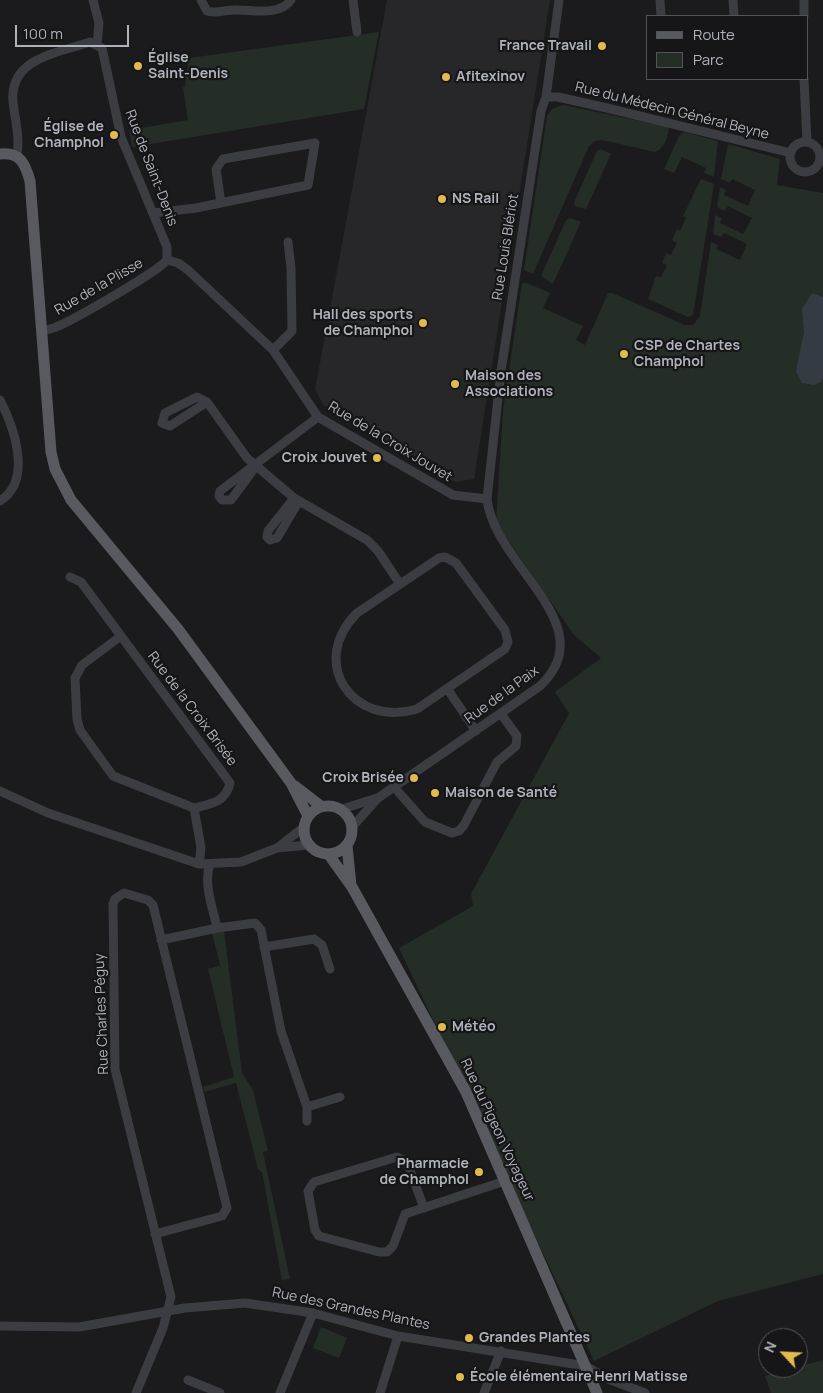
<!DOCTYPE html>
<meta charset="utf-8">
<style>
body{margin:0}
#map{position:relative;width:823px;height:1393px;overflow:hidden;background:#1b1b1d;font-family:Manrope,sans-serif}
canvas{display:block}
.legend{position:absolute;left:646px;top:15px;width:162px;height:65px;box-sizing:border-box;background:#161618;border:1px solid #535459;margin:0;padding:6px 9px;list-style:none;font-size:15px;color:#afb2bb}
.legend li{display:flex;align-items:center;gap:10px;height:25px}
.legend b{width:25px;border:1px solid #535459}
.north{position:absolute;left:758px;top:1328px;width:50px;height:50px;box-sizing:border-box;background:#161618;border:1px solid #535459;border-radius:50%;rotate:295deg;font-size:14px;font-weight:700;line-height:20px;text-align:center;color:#afb2bb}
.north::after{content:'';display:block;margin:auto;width:18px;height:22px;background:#e2ba4e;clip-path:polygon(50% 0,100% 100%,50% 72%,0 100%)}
.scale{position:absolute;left:15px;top:25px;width:114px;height:22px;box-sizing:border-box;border:2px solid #afb2bb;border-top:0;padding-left:6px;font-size:15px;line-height:18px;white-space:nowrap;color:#afb2bb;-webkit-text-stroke:4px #161618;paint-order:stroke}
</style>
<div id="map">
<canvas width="823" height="1393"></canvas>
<ul class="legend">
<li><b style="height:6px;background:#595a60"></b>Route</li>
<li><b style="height:14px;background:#252d27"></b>Parc</li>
</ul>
<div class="north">N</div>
<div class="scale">100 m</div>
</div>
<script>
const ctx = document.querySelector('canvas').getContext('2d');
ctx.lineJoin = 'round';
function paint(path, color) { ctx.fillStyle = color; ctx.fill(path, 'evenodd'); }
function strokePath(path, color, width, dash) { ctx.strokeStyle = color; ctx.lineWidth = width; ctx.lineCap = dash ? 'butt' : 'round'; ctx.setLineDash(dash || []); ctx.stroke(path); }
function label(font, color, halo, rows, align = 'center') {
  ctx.font = font + ' Manrope,sans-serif'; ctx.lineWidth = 4.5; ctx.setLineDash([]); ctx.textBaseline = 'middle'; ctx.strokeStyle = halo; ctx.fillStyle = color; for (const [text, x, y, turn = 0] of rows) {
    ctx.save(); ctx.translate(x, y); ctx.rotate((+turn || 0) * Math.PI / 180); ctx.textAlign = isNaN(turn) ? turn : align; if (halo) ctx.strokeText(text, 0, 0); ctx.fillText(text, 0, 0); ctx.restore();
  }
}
paint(new Path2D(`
 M387,0H550L474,479L455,482L324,406L315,390Z`), '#27272a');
paint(new Path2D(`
 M379,32L364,109L132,147L129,130L188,120L183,87L185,86L189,58Z
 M563,105L669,127C668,137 665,148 655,152L602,140L595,141L589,146L533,274L524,270L547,116L552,109Z
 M684,132L718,141L714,177L704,173L706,168L682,157L674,173L664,169L679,136Z
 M728,144L780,159L777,185L823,193V1274L718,1301L594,1361L399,948L473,906L471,894L569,713L555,692L601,658L574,635L496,523L503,410L522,283H527L550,293L543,308L583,326L576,340L585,345L608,293H612L685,325H693L700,316L711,242L718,245L716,249L740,260L747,244L724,233L721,237L713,234L715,215L722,218L720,223L743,234L752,218L728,206L725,211L717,207L720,187L726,190L724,195L748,206L755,190L732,179L730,183L721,179Z
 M600,149L611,154L586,209L575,206L574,202L597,151Z
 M701,179L714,184L693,315L688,317L648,299L656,276L661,277L667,265L662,263L666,253L671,255L677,243L672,240L677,229L680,231L686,218L683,216Z
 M570,218L581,222L553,284L541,276L566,220Z
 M224,931L242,1073L253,1090L268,1151L263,1152L290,1279L282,1280L262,1172L258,1169L236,1083L204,1092L203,1087L234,1077L208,969L220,965L212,933Z
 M321,1327L347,1338L339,1358L313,1348Z
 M823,1360V1393H771L765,1376Z`), '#252d27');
paint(new Path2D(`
 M812,293L823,297V378L821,382L814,385L802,383L796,371L804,332L802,309Z`), '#343b42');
strokePath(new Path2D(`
 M93,0L99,23L97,44
 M201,0L207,11C216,14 225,10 234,10C251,9 279,17 291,0
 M353,0L357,32
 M660,0L661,16
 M733,0L734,16
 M804,0V16
 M804,79L807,142
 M546,97H558L607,108L791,153
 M790 157a15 15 0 1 1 30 0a15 15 0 1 1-30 0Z
 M17,155C20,136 15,120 13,102C9,58 58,53 90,42L102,48L121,137L167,247V260
 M154,213L196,208L308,185L315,143L223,159L216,169L221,203
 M167,260L178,263L188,270L273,350L318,417L453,495L487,499
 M41,331C46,330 52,329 56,327C72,321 159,271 167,260
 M273,350L292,331L291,268L288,242
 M0,400C14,427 33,480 0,501
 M207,402L170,426L162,423L165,413L197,397L207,402L247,458L294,498L367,540L378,551L400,584
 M256,466L231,500H222L219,496L220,491L318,417
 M294,498L268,531L267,537L270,540L277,538L299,501
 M445,557L456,563L505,630L508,642L505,649L417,709C352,728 308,662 357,613L439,558Z
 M70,577L81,582L230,783C226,802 211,804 194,808
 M121,636L82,665L75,678L77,719L80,730L113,776L194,808L201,848L199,864
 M448,690L476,731
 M394,787L425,822L452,833L459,831L464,825L497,762L516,746L517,736L501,714
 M0,791L48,813L199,864L241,862L277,848L309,845
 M342,809L377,798
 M353,826L378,798L540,686C605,625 494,566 487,499L501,371L541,111L546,97L559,0
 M277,848L304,827
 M217,928L255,923L261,930L281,1031L307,1107V1121
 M161,940L217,928C213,908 203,884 210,864
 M264,947L314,939L322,945L330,969
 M307,1107L340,1097
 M424,1208L407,1162L397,1157L314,1182L308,1191L315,1230L319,1236L379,1252H387L393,1246L405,1214L505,1181
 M0,1326L79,1327L185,1308L245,1303L313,1313L398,1336L586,1366L608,1379L645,1393
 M188,1380L220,1393
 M136,1393L163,1328L171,1297L115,1069L113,904L115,899L124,893L148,900L153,905L227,1208L222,1216L155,1234
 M280,1393L313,1313
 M380,1393L398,1336
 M484,1393L501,1351`), '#3c3d42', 9);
strokePath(new Path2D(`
 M0,154C20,152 25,163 30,181L51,452L55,469L71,500L178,629L291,783L308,816
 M295,786L321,806
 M304 830a24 24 0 1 1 48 0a24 24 0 1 1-48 0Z
 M347,846L351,885
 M329,855L352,887L466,1092L597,1393`), '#595a60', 11);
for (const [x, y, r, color] of [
 [602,46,5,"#e2ba4e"],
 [138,66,5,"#e2ba4e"],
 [446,77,5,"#e2ba4e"],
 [114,135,5,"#e2ba4e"],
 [442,199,5,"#e2ba4e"],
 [423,323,5,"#e2ba4e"],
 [624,354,5,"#e2ba4e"],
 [455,384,5,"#e2ba4e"],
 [377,458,5,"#e2ba4e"],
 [414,778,5,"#e2ba4e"],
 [435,793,5,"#e2ba4e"],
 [442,1027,5,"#e2ba4e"],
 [479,1172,5,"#e2ba4e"],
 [469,1338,5,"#e2ba4e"],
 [460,1377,5,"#e2ba4e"]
]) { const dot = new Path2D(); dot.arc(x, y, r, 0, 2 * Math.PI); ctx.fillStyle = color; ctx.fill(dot); strokePath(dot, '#161618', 2); }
label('bold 14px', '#afb2bb', '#161618', [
 ["France Travail",592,46,"right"],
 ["Église",148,58],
 ["Saint-Denis",148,74],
 ["Afitexinov",456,77],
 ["Église de",104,127,"right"],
 ["Champhol",104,143,"right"],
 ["NS Rail",452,199],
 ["Hall des sports",413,315,"right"],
 ["de Champhol",413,331,"right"],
 ["CSP de Chartes",634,346],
 ["Champhol",634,362],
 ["Maison des",465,376],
 ["Associations",465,392],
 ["Croix Jouvet",367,458,"right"],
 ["Croix Brisée",404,778,"right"],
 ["Maison de Santé",445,793],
 ["Météo",452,1027],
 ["Pharmacie",469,1164,"right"],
 ["de Champhol",469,1180,"right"],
 ["Grandes Plantes",479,1338],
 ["École élémentaire Henri Matisse",470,1377]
], 'left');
label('14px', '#afb2bb', '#161618', [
 ["Rue du Médecin Général Beyne",672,111,14],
 ["Rue de Saint-Denis",151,168,69],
 ["Rue Louis Blériot",506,247,-81],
 ["Rue de la Plisse",99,287,-30],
 ["Rue de la Croix Jouvet",390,442,31],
 ["Rue de la Paix",502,695,-36],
 ["Rue de la Croix Brisée",192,709,53],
 ["Rue Charles Péguy",102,1014,-92],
 ["Rue du Pigeon Voyageur",497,1130,65],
 ["Rue des Grandes Plantes",351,1309,12]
]);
</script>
